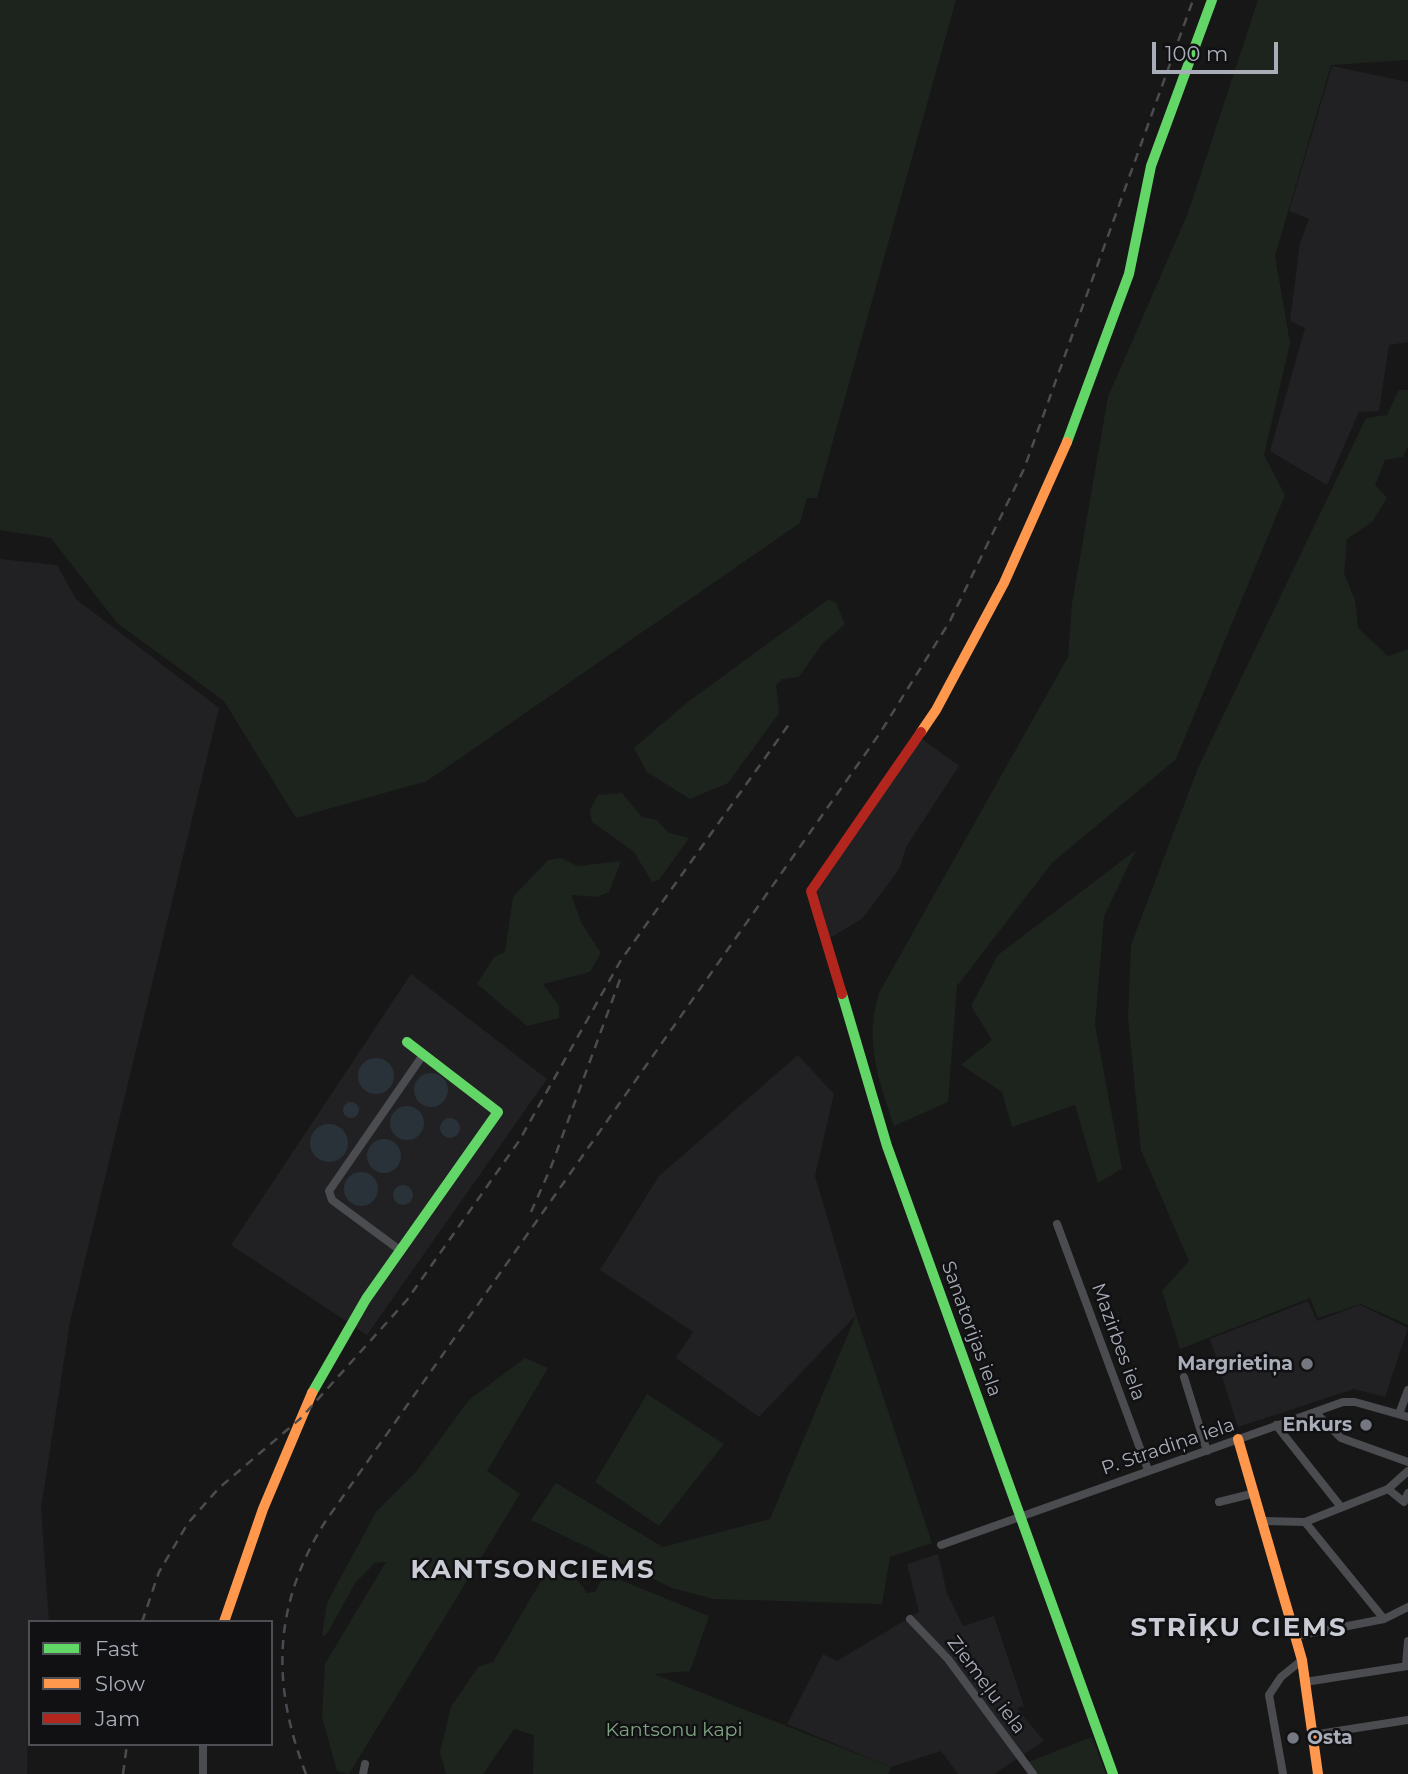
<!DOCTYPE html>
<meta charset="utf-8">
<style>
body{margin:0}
#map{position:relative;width:1408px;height:1774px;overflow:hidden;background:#171717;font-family:Montserrat,sans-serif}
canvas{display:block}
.legend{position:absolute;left:28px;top:1620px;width:245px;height:126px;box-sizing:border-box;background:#111113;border:2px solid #4d4f55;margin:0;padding:9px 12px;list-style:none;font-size:21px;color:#a8adb8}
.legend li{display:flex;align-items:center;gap:14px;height:35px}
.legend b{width:35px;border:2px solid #4d4f55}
.scale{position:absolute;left:1152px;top:42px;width:126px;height:32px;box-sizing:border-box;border:4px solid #a8adb8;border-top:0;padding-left:9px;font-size:21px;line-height:24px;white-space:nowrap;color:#a8adb8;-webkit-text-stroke:5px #111113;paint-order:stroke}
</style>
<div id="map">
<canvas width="1408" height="1774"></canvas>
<ul class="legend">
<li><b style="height:9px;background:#63d668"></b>Fast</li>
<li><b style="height:9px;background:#ff974d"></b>Slow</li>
<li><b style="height:9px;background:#b3261e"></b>Jam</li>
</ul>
<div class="scale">100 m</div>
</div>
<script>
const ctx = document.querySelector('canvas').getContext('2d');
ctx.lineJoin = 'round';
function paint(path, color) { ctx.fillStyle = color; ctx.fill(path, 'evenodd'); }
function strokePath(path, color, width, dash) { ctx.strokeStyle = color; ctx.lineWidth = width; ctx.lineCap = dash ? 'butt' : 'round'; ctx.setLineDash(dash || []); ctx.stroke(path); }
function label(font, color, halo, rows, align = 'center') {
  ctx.font = font + ' Montserrat,sans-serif'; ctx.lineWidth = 5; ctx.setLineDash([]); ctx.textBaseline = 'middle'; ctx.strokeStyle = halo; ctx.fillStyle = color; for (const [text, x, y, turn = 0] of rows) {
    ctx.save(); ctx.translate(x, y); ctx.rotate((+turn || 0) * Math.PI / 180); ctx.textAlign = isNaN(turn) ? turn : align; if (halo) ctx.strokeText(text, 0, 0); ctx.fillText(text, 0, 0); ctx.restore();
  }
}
paint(new Path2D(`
 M1332,66L1408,82V342L1389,345L1379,411L1359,412L1327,485L1270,451L1305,328L1290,321L1300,243L1309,219L1289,211Z
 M0,559L57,565L76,599L219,708L70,1322L41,1508L49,1622H30L27,1774H0Z
 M921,738L959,766L906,847L900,868L863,918L830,938L816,890Z
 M411,974L547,1079L367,1335L231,1245Z
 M798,1055L834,1094L815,1176L856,1315L759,1417L676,1358L693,1332L600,1270L659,1176Z
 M1308,1301L1317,1321L1360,1305L1408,1328L1385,1397L1354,1389L1238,1427L1210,1339Z
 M938,1554L947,1593L963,1626L994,1616L1024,1706L1017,1708L1044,1741L994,1774H958L941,1751L891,1767L787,1724L823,1654L837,1661L919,1612L907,1564Z`), '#212123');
paint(new Path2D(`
 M0,0H956L817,498H807L800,523L427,781L296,818L224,701L117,623L51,538L0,530Z
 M1258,0H1408V60L1331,65L1275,256L1290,343L1264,455L1285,495L1176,759L1052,863L957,986L948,1102L894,1126C879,1082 863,1037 880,991L1068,657L1072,604L1108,397L1188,213Z
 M1399,390H1408V446L1403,457L1385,460L1375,485L1387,498L1372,522L1347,539L1344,573L1355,600L1358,628L1388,656L1408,649V1325L1361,1304L1318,1318L1310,1298L1180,1349L1162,1291L1189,1261L1141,1150L1128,1017L1131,945L1198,768L1366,418L1387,415Z
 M829,599L836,603L845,624L822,644L799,677L782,679L776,685L779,713L728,783L690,799L647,772L634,748L689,701Z
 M622,793L642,817L657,820L669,833L689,838L659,880L652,882L634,852L592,822L590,810L598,795Z
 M1136,850L1104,916L1095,1025L1122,1169L1098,1183L1075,1105L1012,1127L1002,1092L961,1065L992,1040L971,1006L998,955Z
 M561,858L577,866L621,861L609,892L597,897L571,895L582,924L601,953L590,972L543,984L559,1006V1018L527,1026L477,984L494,957L505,952L513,897L548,860Z
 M856,1315L932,1543L890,1557L882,1604L714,1599L672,1588L531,1520L556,1483L663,1547L770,1519Z
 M525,1358L548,1368L487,1471L520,1494L349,1774L337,1771L322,1717L325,1664L386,1562L375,1563L355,1583L327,1634L322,1637L327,1603L376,1512L416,1472L469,1400Z
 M647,1394L724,1444L659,1526L595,1482Z
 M547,1571C568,1572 576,1576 587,1593L595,1592L605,1574L709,1616L690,1671L654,1674L891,1767L888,1774H533L534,1735L514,1729L483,1774H446L440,1752L451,1707L478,1667L493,1662Z
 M1092,1737L1106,1774H1036L1028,1762Z`), '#1d241e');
paint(new Path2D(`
 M358 1076a18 18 0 1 1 36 0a18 18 0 1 1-36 0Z
 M414 1090a17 17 0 1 1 34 0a17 17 0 1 1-34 0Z
 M343 1110a8 8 0 1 1 16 0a8 8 0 1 1-16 0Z
 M390 1123a17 17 0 1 1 34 0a17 17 0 1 1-34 0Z
 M440 1128a10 10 0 1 1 20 0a10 10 0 1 1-20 0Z
 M310 1143a19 19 0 1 1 38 0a19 19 0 1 1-38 0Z
 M367 1156a17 17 0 1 1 34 0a17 17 0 1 1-34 0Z
 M344 1189a17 17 0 1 1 34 0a17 17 0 1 1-34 0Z
 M393 1195a10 10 0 1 1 20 0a10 10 0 1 1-20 0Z`), '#2a3239');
strokePath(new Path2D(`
 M1057,1224L1148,1470
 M401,1251L332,1200L329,1191L423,1055
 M1184,1377L1207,1451
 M1315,1412L1341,1438L1408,1462
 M1399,1414L1408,1390
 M1276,1425L1341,1507
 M1388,1489L1404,1502L1408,1493
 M1219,1502L1255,1493
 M1263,1521L1305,1522L1388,1489L1408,1471
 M1305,1522L1384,1619
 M941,1545L1343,1402H1355L1408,1417
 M910,1619L948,1659L1033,1774
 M1296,1636L1384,1619L1408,1607
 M1406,1665L1408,1641
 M1305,1682L1408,1666
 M1312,1735L1408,1720
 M203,1774V1744
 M363,1774L365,1764
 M1283,1774L1269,1695L1281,1677L1302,1660`), '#4b4c50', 8);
strokePath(new Path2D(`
 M1067,442L1129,274L1151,166L1212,0
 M842,994L887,1146L1113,1774
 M312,1393L366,1299L498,1112L407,1042`), '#63d668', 10);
strokePath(new Path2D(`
 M921,732L936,710L1004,583L1067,442
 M1238,1439L1302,1660L1318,1774
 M224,1622L263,1509L312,1393`), '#ff974d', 10);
strokePath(new Path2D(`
 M842,994L811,891L921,732`), '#b3261e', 10);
strokePath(new Path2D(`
 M531,1212L551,1167L622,974
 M142,1622L159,1572L188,1523L219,1488L301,1418L407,1300L519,1141L621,960L792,720
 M123,1774L127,1744
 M306,1774C271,1684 273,1605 325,1522L880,733L950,621L1024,469L1193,0`), '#4b4c4f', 2.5, [9, 7]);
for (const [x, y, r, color] of [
 [1307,1364,7,"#757880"],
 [1366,1425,7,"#757880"],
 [1293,1738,7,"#757880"]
]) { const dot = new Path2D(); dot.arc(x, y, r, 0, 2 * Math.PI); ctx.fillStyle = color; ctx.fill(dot); strokePath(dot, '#111113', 2.5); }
label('19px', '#a8adb8', '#111113', [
 ["Sanatorijas iela",971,1329,70],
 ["Mazirbes iela",1118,1342,70],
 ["P. Stradiņa iela",1168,1447,-19],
 ["Ziemeļu iela",986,1685,53]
]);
label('bold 19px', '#a8adb8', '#111113', [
 ["Margrietiņa",1293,1364],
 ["Enkurs",1352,1425],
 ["Osta",1307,1738,"left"]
], 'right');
label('19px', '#7fa381', '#111113', [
 ["Kantsonu kapi",674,1730]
]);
ctx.letterSpacing = '2px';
label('bold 26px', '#c9ccd4', '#111113', [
 ["KANTSONCIEMS",533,1570],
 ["STRĪĶU CIEMS",1239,1628]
]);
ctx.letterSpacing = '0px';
</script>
